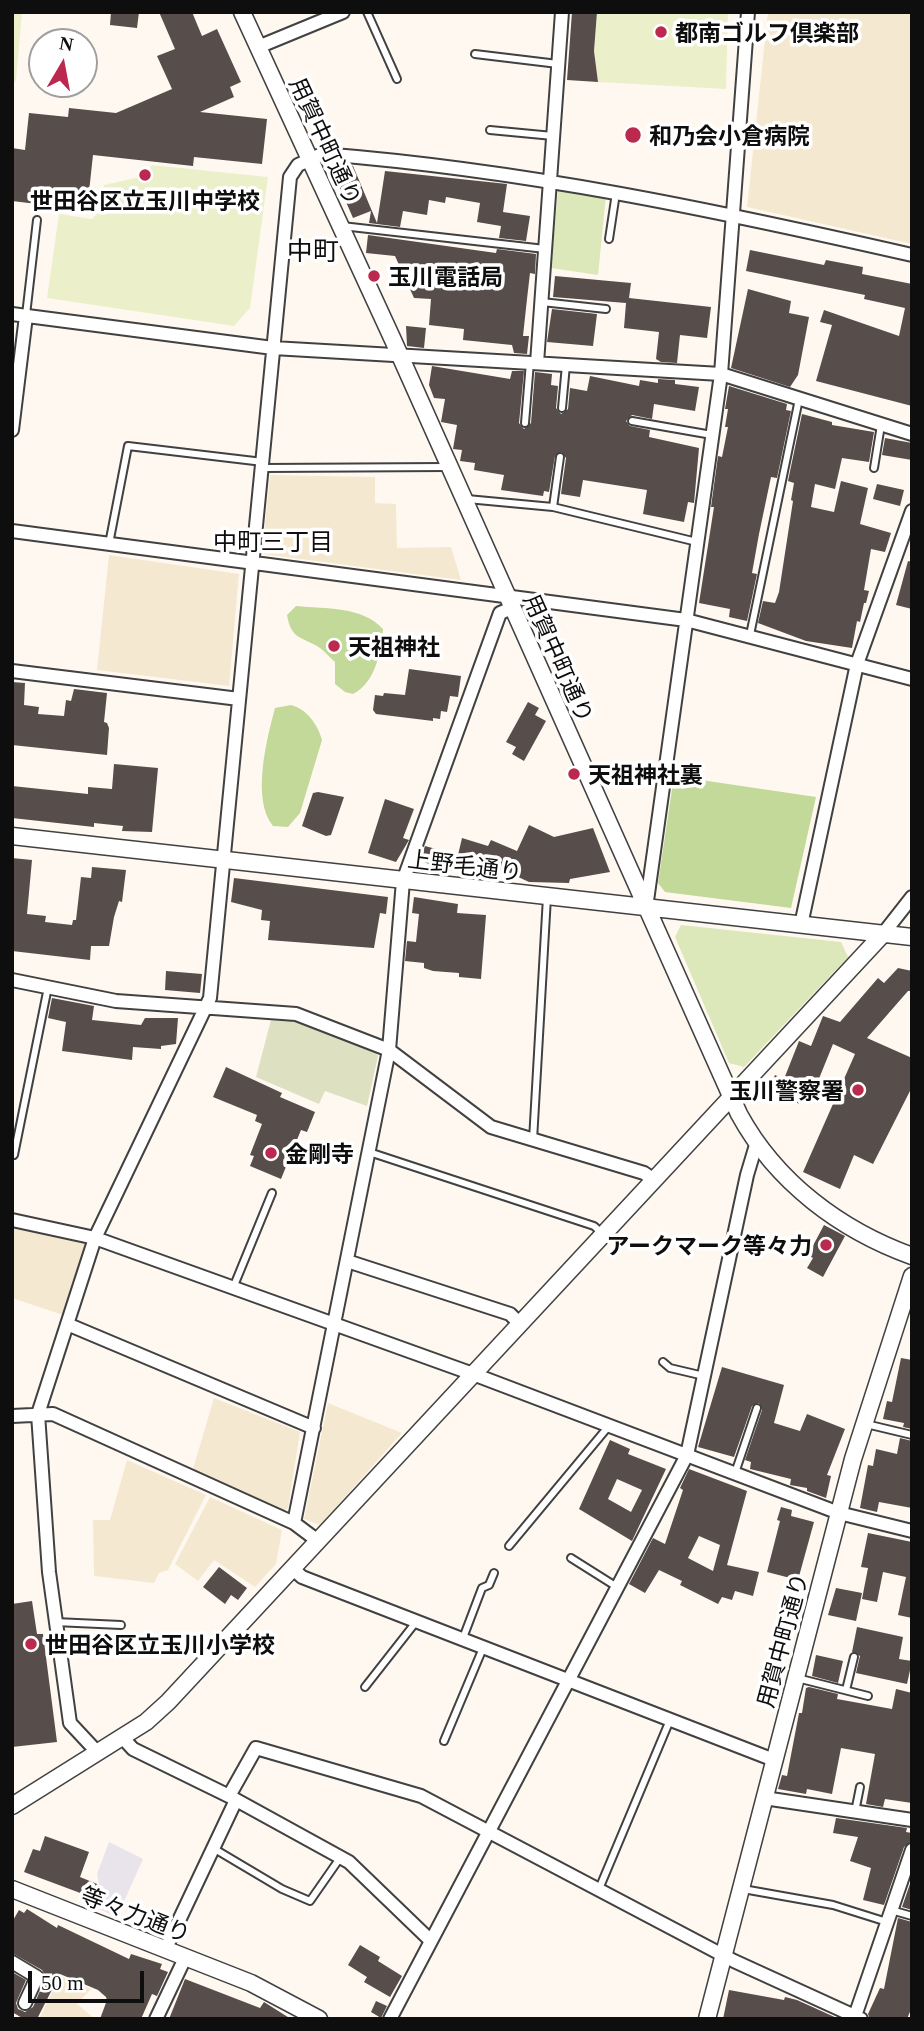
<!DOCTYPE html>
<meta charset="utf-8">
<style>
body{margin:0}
#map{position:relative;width:924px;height:2031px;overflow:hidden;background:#fff8f0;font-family:Georgia,serif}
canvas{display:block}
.frame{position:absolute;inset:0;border:14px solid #0e0e0e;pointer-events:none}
.north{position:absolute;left:28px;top:28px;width:70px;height:70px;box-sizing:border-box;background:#fff;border:2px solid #9f9f9f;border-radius:50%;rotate:10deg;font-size:19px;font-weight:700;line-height:28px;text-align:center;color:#0e0e0e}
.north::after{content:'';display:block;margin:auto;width:24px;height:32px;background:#bb294f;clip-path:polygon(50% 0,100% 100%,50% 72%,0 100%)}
.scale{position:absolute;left:28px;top:1971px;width:116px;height:32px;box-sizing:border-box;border:4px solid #0e0e0e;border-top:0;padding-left:9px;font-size:21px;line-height:24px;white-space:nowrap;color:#0e0e0e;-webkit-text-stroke:5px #fff;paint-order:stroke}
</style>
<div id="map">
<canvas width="924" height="2031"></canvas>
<div class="frame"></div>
<div class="north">N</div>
<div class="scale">50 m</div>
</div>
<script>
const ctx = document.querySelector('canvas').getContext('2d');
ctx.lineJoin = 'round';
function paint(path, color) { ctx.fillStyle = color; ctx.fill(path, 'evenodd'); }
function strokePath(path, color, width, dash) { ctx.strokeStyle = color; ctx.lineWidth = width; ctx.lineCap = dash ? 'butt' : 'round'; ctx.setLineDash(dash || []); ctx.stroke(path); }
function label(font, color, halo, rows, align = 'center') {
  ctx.font = font + ' Georgia,"Noto Sans JP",serif'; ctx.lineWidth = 7; ctx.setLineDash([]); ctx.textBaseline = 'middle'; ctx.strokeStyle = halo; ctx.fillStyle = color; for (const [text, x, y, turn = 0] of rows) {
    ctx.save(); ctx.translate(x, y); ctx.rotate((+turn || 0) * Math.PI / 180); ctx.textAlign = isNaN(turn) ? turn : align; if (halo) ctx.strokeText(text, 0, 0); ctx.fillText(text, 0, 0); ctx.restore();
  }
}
paint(new Path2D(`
 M109,1842L143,1859L117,1917L90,1905L99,1884L97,1874Z`), '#e9e3ec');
paint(new Path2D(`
 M768,12H912V244L747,207Z
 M270,475L375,477V503L396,504L397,548L451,547L461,580L262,554Z
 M109,555L239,574L229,686L97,670Z
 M12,1224L82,1238L88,1247L63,1315L12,1298Z
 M214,1398L300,1432L288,1508L284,1511L193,1469Z
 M328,1403L402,1433L320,1525L304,1519Z
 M127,1460L206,1495L168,1570L159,1573L154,1583L94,1576L93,1520H110Z
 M210,1497L282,1530L276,1564L255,1587L214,1560L198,1581L175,1564Z
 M60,1976L91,1989L77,2004L95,2019H39Z`), '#f4e9d0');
paint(new Path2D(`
 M562,186L606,196L598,275L551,268L558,190Z
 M681,925L841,942L848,957L744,1067L729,1063L675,937Z`), '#dce8ba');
paint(new Path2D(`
 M296,606C326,609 362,606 383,629C381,653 375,683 353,694L345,692L335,684V662C329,657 324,650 317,646C299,636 291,638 287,615Z
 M291,705C307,709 318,725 322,740L300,813L288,827L273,826C251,799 267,738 275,708Z
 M674,776L816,797L791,908L665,892L658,883Z`), '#c3d999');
paint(new Path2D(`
 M271,1020L293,1021L374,1049L378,1056L367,1106L325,1091L319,1104L256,1077Z`), '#dde0c1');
paint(new Path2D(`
 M12,12L22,13L16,80L12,86Z
 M597,12H728L726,89L598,82L594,51Z
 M151,165L268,177L250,308L234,326L47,298L59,214L92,219L101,209L104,185L149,175Z`), '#ebf0cb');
paint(new Path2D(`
 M111,12H139L137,28L110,25Z
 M159,12H192L202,36L217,29L241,82L230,87L234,97L200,112L267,119L262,164L194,157L193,166L93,155L87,210L12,201V148L25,150L29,113L68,117L69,108L116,113L172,89L157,56L175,49Z
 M572,12H597L594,51L598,82L567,80Z
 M349,165L353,166L377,223L385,171L507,184L503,212L530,216L526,241L499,238L501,226L477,222L480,203L446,197L445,203L429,200L427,215L403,211L400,227L369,223L371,211L353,218L333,172Z
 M368,235L496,253L497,249L536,254L535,274L530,273L527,299L523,336H529L527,354L514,353L512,345L463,340L464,329L429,325L431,299L414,298L395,256L366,253Z
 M750,250L824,265L826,260L863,267L862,274L912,284V406L816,381L832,325L820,322L824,310L899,336L905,308L864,299L865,295L746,271Z
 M555,276L631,283L629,298L711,307L707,338L680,335L677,363L661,362L656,359L659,332L624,328L626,303L553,297Z
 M748,289L791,301L789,313L809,317L798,375L790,387L731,368Z
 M552,309L597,314L593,346L547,342Z
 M406,326L426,328L424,348L407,346Z
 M432,366L510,379L512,371H524L519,423L524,429L531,423L535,372L552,374L551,385L558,386L556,408L561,414L568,409L570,388L587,391L590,376L639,386L640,380L658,383V379L675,380V384L699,387L695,411L654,404L652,419L632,415L626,421L630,426L650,430L649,437L699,448L694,503L688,502L684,522L643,514L647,490L583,480L580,497L561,494L566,458L561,452L555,456L549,492L544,491L543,496L501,490L504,475L474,470L475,463L460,461L462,450L453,449L457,425L441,422L445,399L434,398L429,385Z
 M729,386L787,404L786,410L791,411L777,478L771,477L759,534L752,573L757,574L747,621L729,617L730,609L699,603L714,507H711L718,456L722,457L728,427H725L728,409H725Z
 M802,414L832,422V425L874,432L869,462L842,458L835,489L815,484L811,507L834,512L841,481L868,488L860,524L891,533L885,552L871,549L864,590L869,591L866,603H864L860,622L857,621L852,648L806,641L758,623L763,601L775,603L779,592L793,501L791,500L794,483L788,481Z
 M885,438L912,443V460L882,455Z
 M877,484L904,490L900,506L873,499Z
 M908,561L912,562V609L896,605Z
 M409,669L461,676L458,697L450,696L447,712L441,711L440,719L433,718V721L376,714L373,710L375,695L383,696L384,693L405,695Z
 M12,682L25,683L24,705L39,707L38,714L64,716L66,700L71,701L74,689L107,693L104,722L107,723L109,728L107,755L12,745Z
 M528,702L539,708L535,715L546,721L524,761L512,754L516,747L506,742Z
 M114,764L158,768L152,832L122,831L123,826L94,823V827L12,818V786L88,794V787L112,789Z
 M318,792L344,797L331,835L326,836L302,826L313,793Z
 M385,799L414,809L403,838L409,840L396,862L368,853Z
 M529,825L554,837L593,828L610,872L570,879L569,883L529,882L501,869L499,872L486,867L484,872L469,865L467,872L457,869L447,872L420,860L425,846L458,855L462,838L488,846L491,840L517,851Z
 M12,858L32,860L27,914L46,916L45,922L72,925L73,920H76L81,877L91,878L92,867L126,870L122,902L119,901L114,917L109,946H91L90,960L12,951Z
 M234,878L388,897L386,914L380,913L374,948L268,940L270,921L261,920L262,910L231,902Z
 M414,897L458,904L457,913L486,915L481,979L459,977V973L433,971L424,968V963L405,961L407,941L416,942L419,914L412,913Z
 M898,968L912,971V991H908L867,1038L912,1058V1087L873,1164L854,1155L840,1189L803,1172L855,1054L833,1044L816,1086L808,1083L800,1104L768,1092L775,1075L784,1079L799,1041L811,1046L823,1016L840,1022L878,978L884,983Z
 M166,971L202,974L200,993L165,990Z
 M52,998L94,1006L92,1020L141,1025L145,1018H178L176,1044L161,1046V1049L133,1047L132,1060L62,1051L66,1022L48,1018Z
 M226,1067L282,1093L280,1097L315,1112L307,1132L301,1130L281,1179L250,1166L254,1156L250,1155L262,1124L255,1121L257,1115L213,1097Z
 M824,1225L845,1236L823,1277L807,1268L813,1258L808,1255Z
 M901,1358L912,1360V1429L903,1427L904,1423L883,1419L887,1401L892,1402Z
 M722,1367L784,1385L774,1423L800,1431L807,1414L845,1429L827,1475L831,1476L826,1498L807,1491V1488L790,1485L791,1479L750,1469L751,1462L745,1460L762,1410L759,1403L752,1406L734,1457L698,1447Z
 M900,1438L912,1441V1508L879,1502L877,1512L860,1508L868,1465L873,1466L876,1449L897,1454Z
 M610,1440L630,1449L628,1454L666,1469L632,1541L579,1509ZM617,1479L642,1490L631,1512L608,1499Z
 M689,1469L747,1491L727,1565L759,1572L753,1596L735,1591L732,1600L722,1597L718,1604L680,1585L682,1581L659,1570L645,1593L629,1584L653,1538L665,1544L683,1490L680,1488ZM699,1536L720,1545L713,1571L688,1558Z
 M781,1507L792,1510L791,1516L814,1522L798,1580L767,1572L780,1521L777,1520Z
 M868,1533L912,1542V1618L898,1615L906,1577L883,1572L877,1602L862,1599L868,1568L861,1567Z
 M219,1567L247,1588L238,1600L231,1595L225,1604L203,1587Z
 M836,1588L862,1593L856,1621L828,1615Z
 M32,1601L37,1634H43L57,1742L12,1747V1604Z
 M857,1627L903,1637L899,1659L912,1661L907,1684L856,1673L860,1656L852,1652Z
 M816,1655L843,1661L838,1683L812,1676Z
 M809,1687L838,1694L837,1699L892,1709L896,1689L912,1693V1803L885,1799L883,1807L866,1804L875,1754L841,1748L832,1794L807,1789L806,1794L778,1789L782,1775L787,1776L799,1713H802L806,1688Z
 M836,1818L907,1828L906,1832L912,1833V1841L904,1847L884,1905L863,1900L871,1868L850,1861L858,1837L833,1833Z
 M45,1836L89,1852L80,1877L97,1884L91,1897L24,1872L33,1849L40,1851Z
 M912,1878V1910L902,1907Z
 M27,1909L57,1928L58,1925L129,1959L131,1954L162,1964L160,1969L168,1972L157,1996L152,1994L141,2019H100L107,2000L106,1997L98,1990L60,1974L37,2019H24L12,2012V1972L26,1980L16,2003L18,2009L25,2012L33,2007L46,1977L42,1970L12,1953V1922L19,1910L24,1913Z
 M898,1918L912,1922V2007L907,2019H870L868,2014L880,1988L884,1989Z
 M360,1945L380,1957L378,1961L402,1976L390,1997L364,1982L367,1977L348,1965Z
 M185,1979L260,2008L264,2002L291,2019H169Z
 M729,1990L784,2000L785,1997L797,2000L839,2019H723Z
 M376,2001L387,2006L381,2018L371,2012Z`), '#574d4b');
const service = new Path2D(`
 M367,12L397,79
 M475,54L558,64
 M490,130L553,136
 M342,226L545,249
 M609,239L616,193
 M542,302L606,309
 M26,315L37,220
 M562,408L566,365
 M632,421L712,435
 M525,423L530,362
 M263,468L447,467
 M874,468L881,425
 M467,499L553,507L697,542
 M553,507L560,457
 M109,544L128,446L263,462
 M750,635L799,399
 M533,1140L547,897
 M369,1152L594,1226L603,1234
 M14,1155L48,987
 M233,1288L272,1193
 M663,1362L670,1368L704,1376
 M866,1424L912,1435
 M735,1473L757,1408
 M509,1546L608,1427
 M571,1558L617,1587
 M55,1622L121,1625
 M463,1638L482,1588L489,1585L494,1573
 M797,1678L868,1696
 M365,1687L416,1622
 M846,1690L854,1657
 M444,1741L483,1648
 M855,1812L860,1787
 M213,1848L282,1889L310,1901L340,1858
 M599,1889L670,1720
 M743,1889L833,1905L887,1922
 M891,1910L912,1916`);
const minor = new Path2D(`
 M258,47L343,12
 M12,314L273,348L721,374L912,434
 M537,363L562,12
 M12,430L26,316
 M12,531L686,620L912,679
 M12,671L239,699
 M646,908L721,374L748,12
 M801,925L857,664L912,511
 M883,934L912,897
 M12,980L116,1001L296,1014L389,1050L491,1127L644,1173L654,1180
 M12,1220L95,1238L473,1374L839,1513L912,1531
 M347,1261L510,1314L520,1324
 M67,1324L314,1428
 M12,1416L53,1414L294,1523L318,1541
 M294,1523L389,1050L403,881L500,613L512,608
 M293,1569L302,1577L774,1760
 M122,1737L133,1749L229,1796L349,1862L431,1941
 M98,1753L70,1723L49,1572L38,1414L95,1238L210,998L290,177L298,165L322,154C525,170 714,210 912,255
 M229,1796L256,1748L421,1796L734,1961L861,2019
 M764,1798L912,1820
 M165,1950L236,1800
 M12,1962L37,1977L25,2003
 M156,2019L185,1958
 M390,2019L687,1455L747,1175L756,1145
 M854,2019L912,1850`);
const tertiary = new Path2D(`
 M242,12L393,340L739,1114C776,1182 840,1230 912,1256
 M12,836L912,937
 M12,1806L146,1722L168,1702L883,934
 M12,1889L251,1983L319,2019
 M707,2019L853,1459L912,1276`);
strokePath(service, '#414141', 10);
strokePath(minor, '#414141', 16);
strokePath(tertiary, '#414141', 19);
strokePath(service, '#fff', 6);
strokePath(minor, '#fff', 12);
strokePath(tertiary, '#fff', 16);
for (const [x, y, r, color] of [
 [661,32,7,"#bb294f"],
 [633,135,9,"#bb294f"],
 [145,175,7,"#bb294f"],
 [374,276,7,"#bb294f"],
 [334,646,7,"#bb294f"],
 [574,774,7,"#bb294f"],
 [858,1090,7,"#bb294f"],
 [271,1153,7,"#bb294f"],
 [826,1245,7,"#bb294f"],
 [31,1644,7,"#bb294f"]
]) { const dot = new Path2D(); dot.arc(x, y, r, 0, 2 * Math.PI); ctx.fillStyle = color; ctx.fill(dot); strokePath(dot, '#fff', 2.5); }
label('bold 23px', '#0e0e0e', '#fff', [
 ["都南ゴルフ倶楽部",675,32],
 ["和乃会小倉病院",649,135],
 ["世田谷区立玉川中学校",145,200,"center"],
 ["玉川電話局",388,276],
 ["天祖神社",348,646],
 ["天祖神社裏",588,774],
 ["玉川警察署",844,1090,"right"],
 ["金剛寺",285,1153],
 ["アークマーク等々力",812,1245,"right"],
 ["世田谷区立玉川小学校",45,1644]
], 'left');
label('23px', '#0e0e0e', '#fff', [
 ["用賀中町通り",326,141,65],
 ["用賀中町通り",559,658,66],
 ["上野毛通り",465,865,7],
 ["用賀中町通り",782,1640,-75],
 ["等々力通り",136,1914,21]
]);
label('24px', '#0e0e0e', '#fff', [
 ["中町三丁目",273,541]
]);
label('26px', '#0e0e0e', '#fff', [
 ["中町",313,250]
]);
</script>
